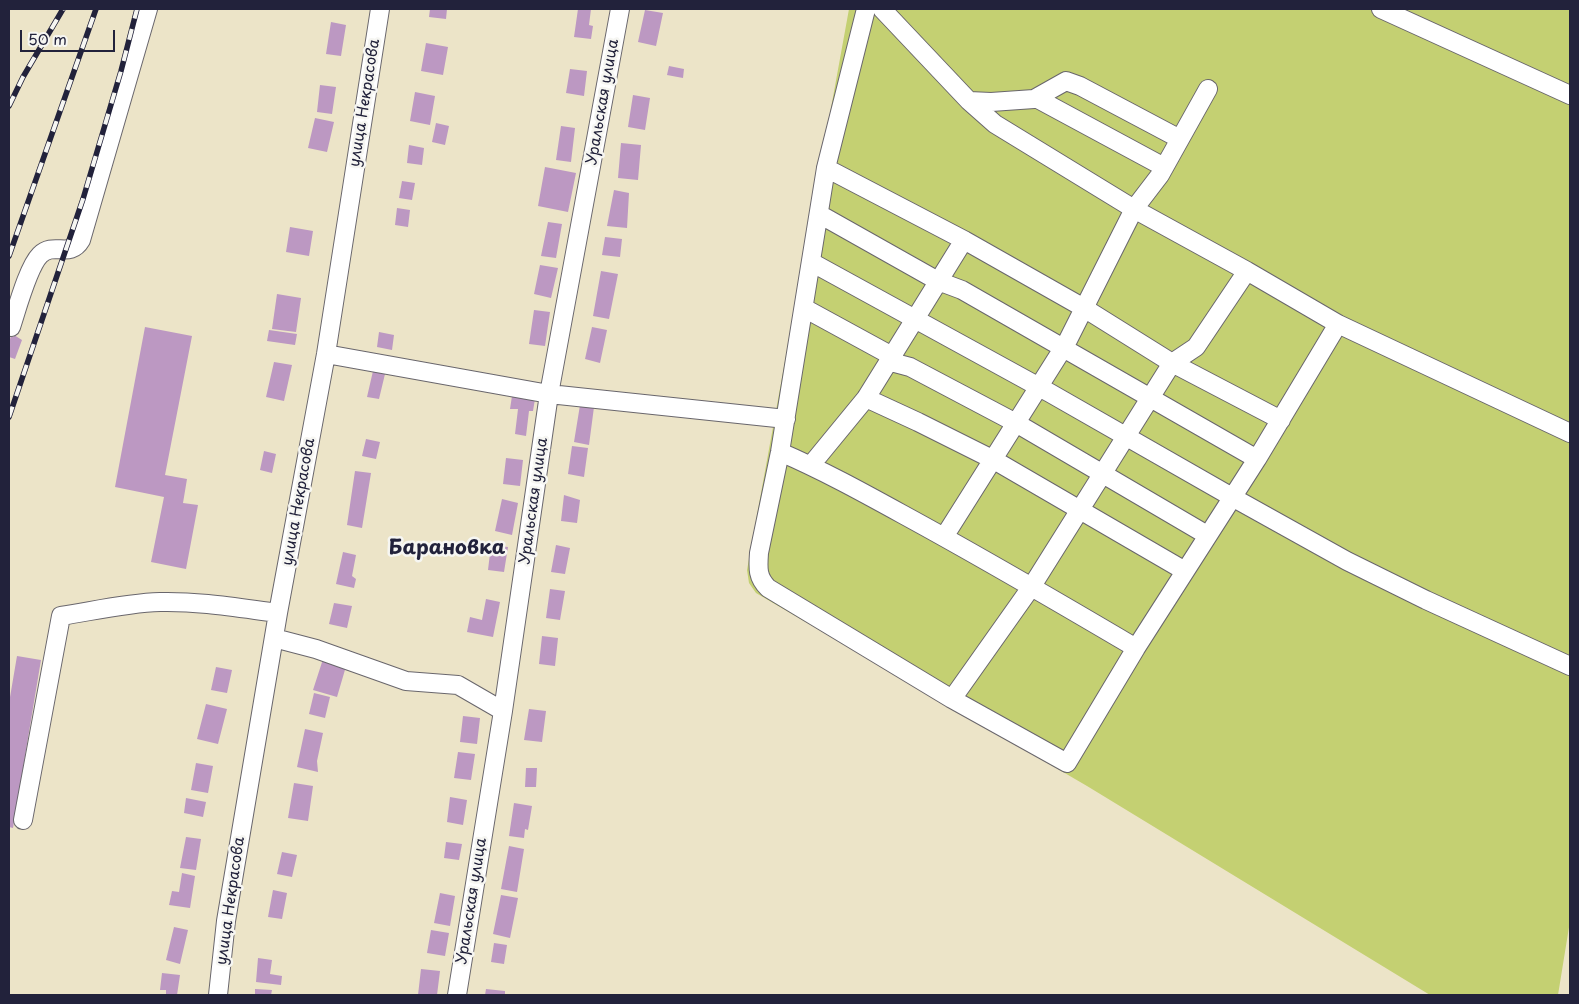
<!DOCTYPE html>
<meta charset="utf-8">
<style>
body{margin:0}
#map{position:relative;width:1579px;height:1004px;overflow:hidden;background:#ece4c8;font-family:"Playpen Sans",sans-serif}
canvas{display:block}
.frame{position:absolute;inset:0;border:10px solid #22223b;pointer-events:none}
.scale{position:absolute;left:20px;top:30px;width:95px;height:22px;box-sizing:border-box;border:2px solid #22223b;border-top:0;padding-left:6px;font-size:15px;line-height:18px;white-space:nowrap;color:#22223b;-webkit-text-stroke:4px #f6f6f2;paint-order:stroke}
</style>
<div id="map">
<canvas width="1579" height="1004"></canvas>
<div class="frame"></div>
<div class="scale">50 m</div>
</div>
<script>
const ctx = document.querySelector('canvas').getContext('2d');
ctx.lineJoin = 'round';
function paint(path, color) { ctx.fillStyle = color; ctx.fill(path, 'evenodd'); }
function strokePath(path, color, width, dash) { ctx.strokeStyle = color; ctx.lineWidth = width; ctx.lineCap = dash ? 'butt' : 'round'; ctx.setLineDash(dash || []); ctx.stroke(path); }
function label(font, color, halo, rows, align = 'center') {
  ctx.font = font + ' "Playpen Sans",sans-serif'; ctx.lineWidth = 5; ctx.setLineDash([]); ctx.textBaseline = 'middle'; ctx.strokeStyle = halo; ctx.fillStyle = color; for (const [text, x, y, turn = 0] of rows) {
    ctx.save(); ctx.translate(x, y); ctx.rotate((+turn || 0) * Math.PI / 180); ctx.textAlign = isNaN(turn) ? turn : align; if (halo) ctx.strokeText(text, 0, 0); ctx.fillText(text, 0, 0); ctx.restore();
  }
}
paint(new Path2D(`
 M849,9H1570V921L1558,995H1430L1087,786L756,593L749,583L747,570Z`), '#c4d072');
paint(new Path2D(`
 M430,9H447L446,19L429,17Z
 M578,9H591L589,25L593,26L591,39L574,37Z
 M645,10L663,13L656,46L638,42Z
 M331,22L346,25L341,56L326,54Z
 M426,43L448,47L443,75L421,71Z
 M669,66L684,69L683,78L667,75Z
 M570,69L587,71L584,96L566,93Z
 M320,85L336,87L332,114L317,112Z
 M415,92L435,96L430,125L410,121Z
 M633,95L650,98L645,130L628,127Z
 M315,118L334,122L327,152L308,148Z
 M436,123L449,126L445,145L432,142Z
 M561,126L575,128L571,162L556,160Z
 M621,143L641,145L638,180L618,178Z
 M409,145L424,148L422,165L407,163Z
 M545,167L576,173L568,212L538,206Z
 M402,181L415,183L412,200L399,198Z
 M614,190L629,193L627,228L607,226Z
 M397,208L410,210L408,227L395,225Z
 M548,222L562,224L556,258L541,256Z
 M290,227L313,231L309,256L286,252Z
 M605,237L622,239L620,257L602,255Z
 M540,265L558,268L551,298L534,294Z
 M601,271L618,274L609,319L593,316Z
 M277,294L301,298L296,332L272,329Z
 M534,310L550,312L545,346L529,344Z
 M145,327L192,336L165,475L187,479L183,503L198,505L186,569L151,562L164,497L115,487Z
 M592,327L607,330L600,363L585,359Z
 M269,330L297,334L295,345L267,341Z
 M379,332L394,335L392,350L377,347Z
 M14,335L22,340L15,359L9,357V342L11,336L14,337Z
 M274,362L292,365L284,401L266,397Z
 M373,371L385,374L379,399L367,397Z
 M512,396L535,399L533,411H529L526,436L515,434L518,409H510Z
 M580,405L594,407L589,445L574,442Z
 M366,439L380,442L376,459L362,456Z
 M572,446L588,448L584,477L568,474Z
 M264,451L276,454L272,473L260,470Z
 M506,458L523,460L520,486L503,484Z
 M355,471L371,473L362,528L347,525Z
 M564,495L580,500L577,523L561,521Z
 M502,499L518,503L512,535L495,531Z
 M491,545L508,547L504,572L488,570Z
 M556,545L570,548L565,574L551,572Z
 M343,552L356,555L352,576L356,579L354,588L336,584Z
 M550,589L565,591L560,620L546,618Z
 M486,599L500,602L493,637L467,632L470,617L482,620Z
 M334,603L352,606L347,628L329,624Z
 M542,636L558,638L555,666L539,664Z
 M17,656L41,660L13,828L9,827V703Z
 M324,656L347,663L337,697L313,690Z
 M216,667L232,670L227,693L211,690Z
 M314,693L330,697L325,718L309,714Z
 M206,704L227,709L218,744L197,739Z
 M529,709L546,711L542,742L524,740Z
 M463,716L480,718L477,744L460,742Z
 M305,729L323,733L317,761L318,772L297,767Z
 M458,752L475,754L471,780L454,778Z
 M196,763L213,766L208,793L191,790Z
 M526,768H537L536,787H525Z
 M294,783L313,786L308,821L288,818Z
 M450,797L467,800L463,825L447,822Z
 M186,798L206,802L203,817L184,813Z
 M514,803L532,806L528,830L525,829L524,838L509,836Z
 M186,837L201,839L196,870L180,868Z
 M446,842L462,844L459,860L444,858Z
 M509,846L524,849L517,892L501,889Z
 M282,852L297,855L292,877L277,874Z
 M182,873L195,876L190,908L169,905L172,891L179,892Z
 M273,890L287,893L282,919L268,917Z
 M440,893L455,896L450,926L434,923Z
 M501,895L518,898L510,938L493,934Z
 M174,927L188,930L180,964L166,960Z
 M431,930L449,933L445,956L427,953Z
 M494,943L507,945L504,964L491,962Z
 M258,958L272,960L270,974L282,976L281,985L256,982Z
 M421,969L440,971L437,995H418Z
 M162,973L180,975L177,995H166V990H160Z
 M255,989L272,990L271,995H255Z
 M486,989L505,991V995H485Z`), '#bc98c2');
const minor = new Path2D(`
 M866,9L826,168L780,452L759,553C758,568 757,577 768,588L952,699L1067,763L1136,648L1257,459L1338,324
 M882,9L969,101L995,124L1134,209L1247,271L1338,324L1570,433
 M1381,9L1570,95
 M1036,98L1164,167
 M969,101L991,102L1034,99L1066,81L1080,86L1180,139
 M826,168L964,240L1084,308L1172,363L1281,420
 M819,214L938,281L962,290L1257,459
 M811,262L1050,393L1232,497L1347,561L1426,600L1570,666
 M804,308L892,356L895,363L910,367L1016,423L1207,535
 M11,327C17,309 28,267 40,255C54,241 70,259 81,240L148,9
 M326,354L549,394L786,419
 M866,398L918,422L994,460L1185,571
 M780,452C822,470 862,492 902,514C981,557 1058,602 1136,648
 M811,465L866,398L964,240
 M944,537L1067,342L1134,209L1160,175L1208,89
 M274,638L316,649L406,681L458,685L503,711
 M952,699L1032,586L1172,363L1196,347L1247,271
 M23,820L61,616C93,611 126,603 160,602C199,601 239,608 278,613
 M218,995L226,921L278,613L326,354L380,9
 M457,995L503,711L549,394L620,9`);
strokePath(minor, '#69666c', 20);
strokePath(minor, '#fff', 18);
const rail = new Path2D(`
 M9,106L23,77L63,9
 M9,256L96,9
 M9,417L83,199L121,71L137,9`);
strokePath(rail, '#22223b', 5.5);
strokePath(rail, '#f6f6f2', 4, [11]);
label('15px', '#22223b', '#f6f6f2', [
 ["Уральская улица",603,102,-80],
 ["улица Некрасова",365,103,-81],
 ["Уральская улица",534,501,-82],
 ["улица Некрасова",299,502,-80],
 ["улица Некрасова",231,901,-82],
 ["Уральская улица",472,901,-81]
]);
label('bold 20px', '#22223b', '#f6f6f2', [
 ["Барановка",447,548]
]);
</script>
